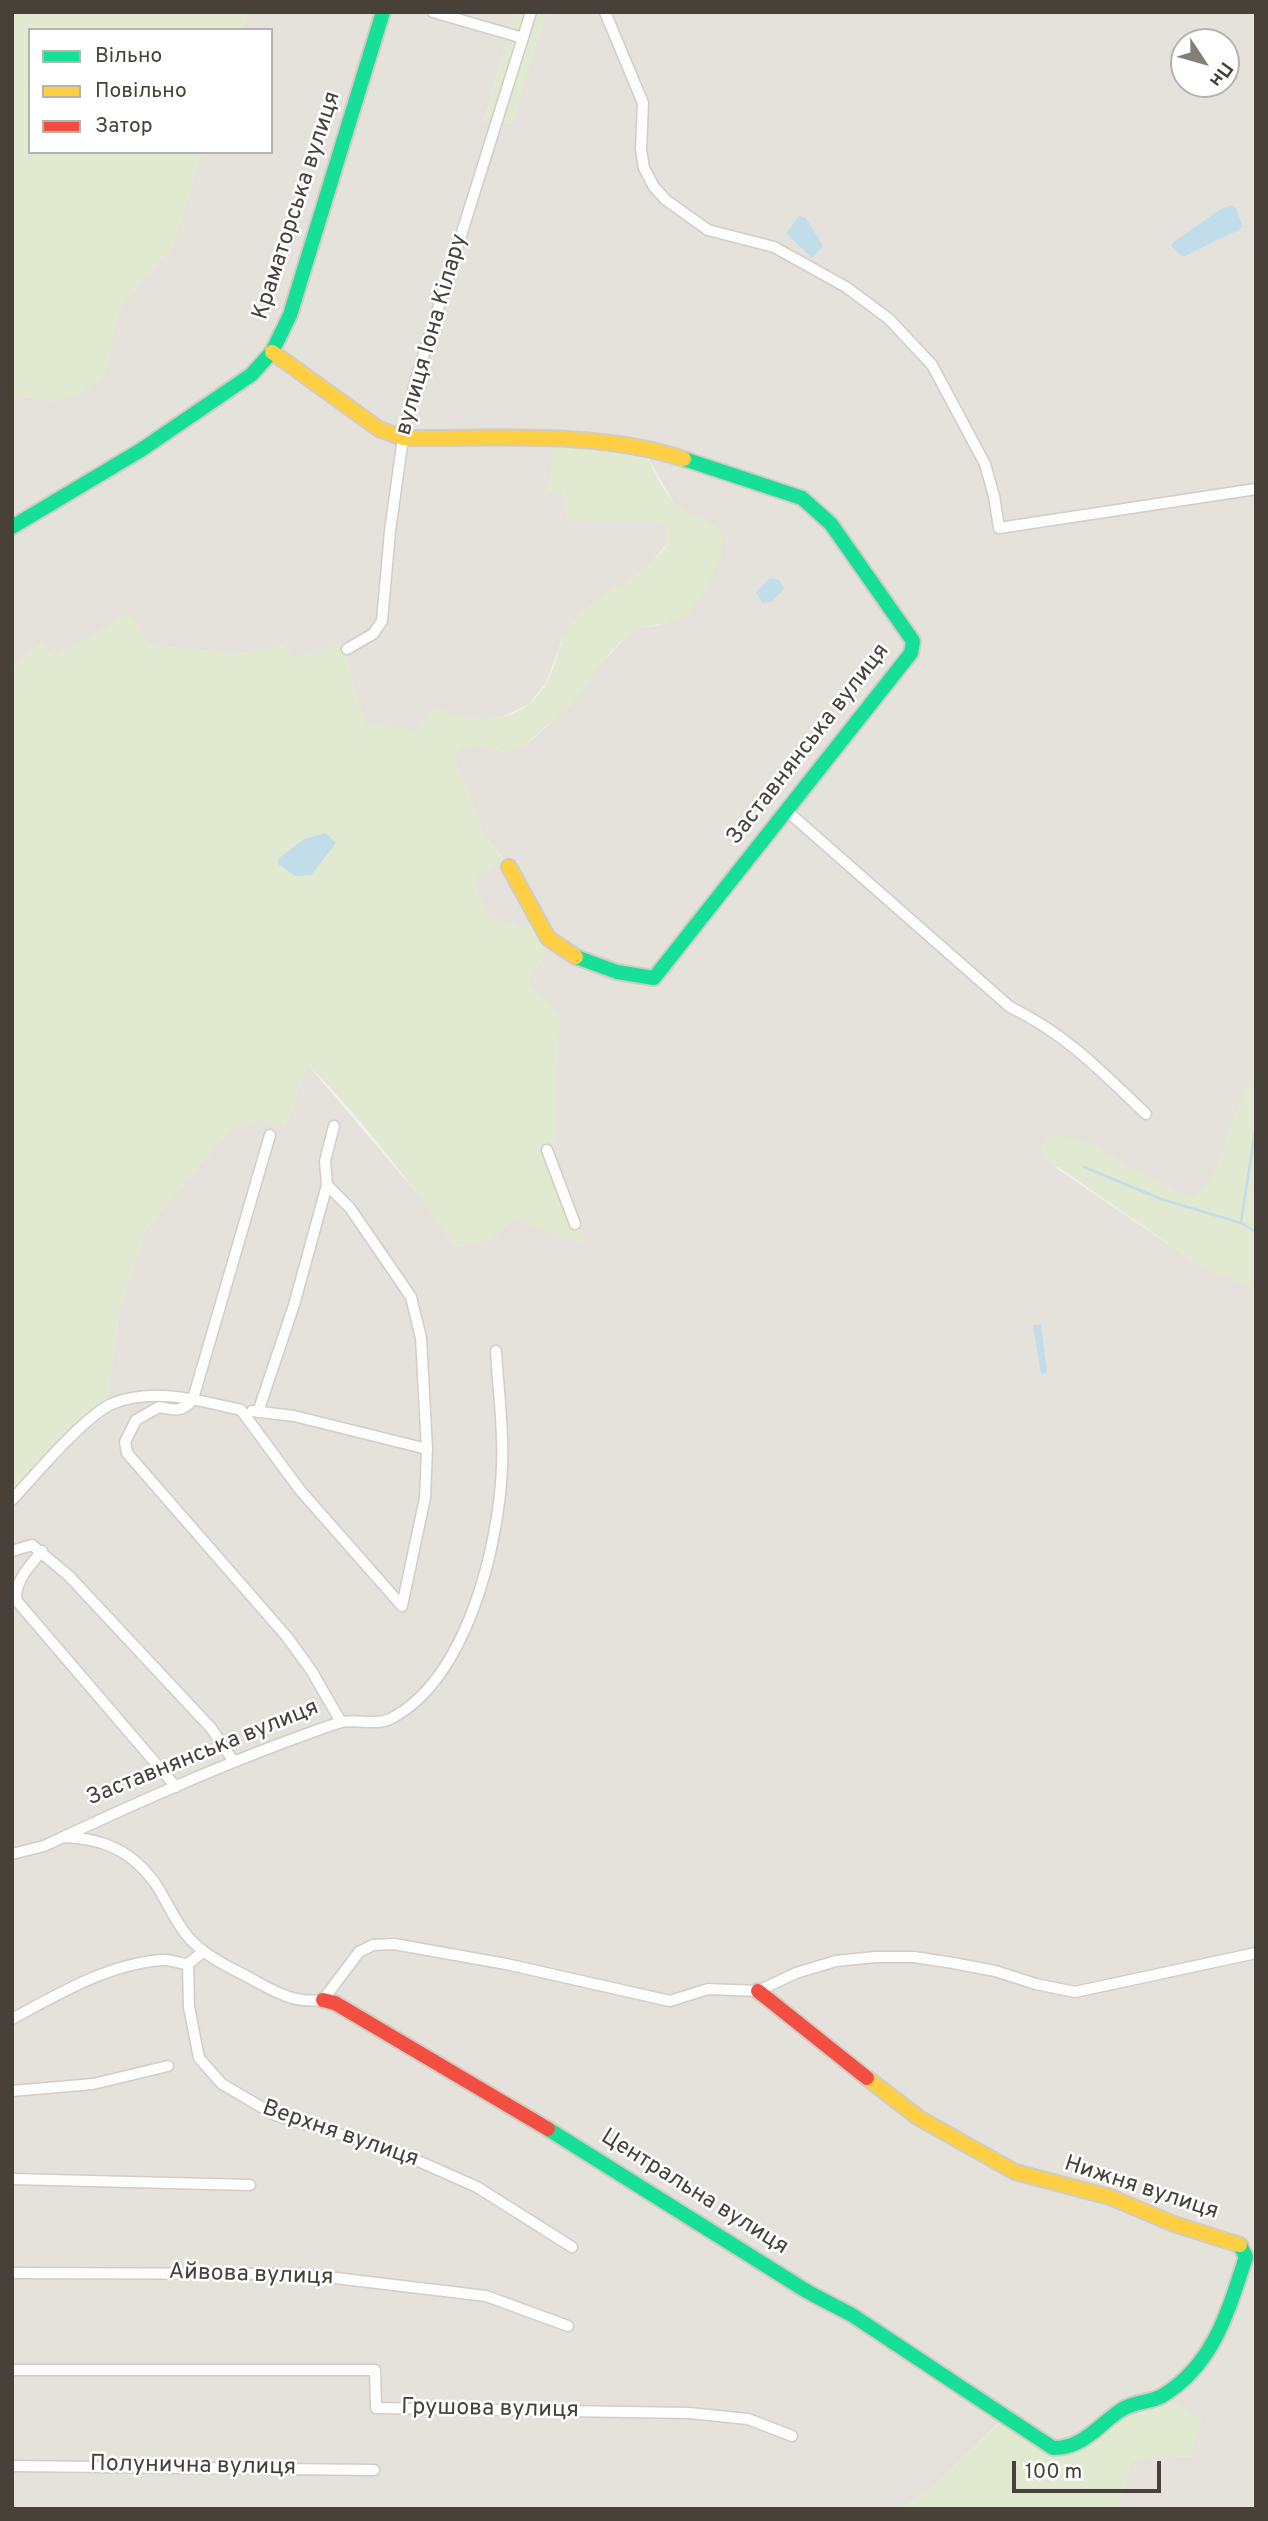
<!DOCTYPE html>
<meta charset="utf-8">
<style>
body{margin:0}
#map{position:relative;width:1268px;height:2521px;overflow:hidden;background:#f2f0ed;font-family:Overpass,sans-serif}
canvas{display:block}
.frame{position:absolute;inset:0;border:14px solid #474139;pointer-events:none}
.legend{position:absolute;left:28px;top:28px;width:245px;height:126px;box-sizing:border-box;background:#fff;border:2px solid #b5b3b0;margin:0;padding:9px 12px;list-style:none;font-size:21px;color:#474139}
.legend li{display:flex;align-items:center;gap:14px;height:35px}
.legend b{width:35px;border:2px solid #b5b3b0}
.north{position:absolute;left:1170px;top:28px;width:70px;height:70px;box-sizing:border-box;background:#fff;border:2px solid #b5b3b0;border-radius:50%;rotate:126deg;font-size:19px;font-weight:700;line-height:28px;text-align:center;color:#474139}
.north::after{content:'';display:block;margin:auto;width:24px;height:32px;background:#837e78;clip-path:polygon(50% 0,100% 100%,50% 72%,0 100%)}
.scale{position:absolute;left:1012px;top:2461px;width:149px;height:32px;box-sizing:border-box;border:4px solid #474139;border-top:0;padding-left:9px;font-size:21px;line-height:24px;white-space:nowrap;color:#474139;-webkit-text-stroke:5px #fff;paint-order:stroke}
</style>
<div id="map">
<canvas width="1268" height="2521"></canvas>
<div class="frame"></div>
<ul class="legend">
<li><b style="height:9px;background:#16e098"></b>Вільно</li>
<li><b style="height:9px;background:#ffcf43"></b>Повільно</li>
<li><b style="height:9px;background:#f24e42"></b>Затор</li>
</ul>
<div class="north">Пн</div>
<div class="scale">100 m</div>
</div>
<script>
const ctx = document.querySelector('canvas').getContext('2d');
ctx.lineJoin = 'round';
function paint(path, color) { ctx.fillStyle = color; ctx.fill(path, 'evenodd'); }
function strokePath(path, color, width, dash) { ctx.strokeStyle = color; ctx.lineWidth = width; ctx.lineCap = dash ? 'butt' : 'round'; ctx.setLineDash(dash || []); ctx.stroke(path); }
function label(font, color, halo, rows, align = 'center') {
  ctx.font = font + ' Overpass,sans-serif'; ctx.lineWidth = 5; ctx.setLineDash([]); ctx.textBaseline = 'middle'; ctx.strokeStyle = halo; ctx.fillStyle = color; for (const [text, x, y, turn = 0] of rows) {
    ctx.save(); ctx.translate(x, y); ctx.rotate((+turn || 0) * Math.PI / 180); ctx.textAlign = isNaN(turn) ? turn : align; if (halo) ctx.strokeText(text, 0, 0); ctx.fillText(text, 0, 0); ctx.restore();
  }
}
paint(new Path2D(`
 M248,12H515L484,121L512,124L546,12H1256V1068L1229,1131L1221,1163L1209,1184L1194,1196L1177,1193L1089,1144L1056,1168L1196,1263L1256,1289V2509H1117L1132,2460L1157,2455L1190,2457L1202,2419L1183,2409L1091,2427L1069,2441L1045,2449L1000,2422L933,2487L900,2509H12V1497L108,1396L120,1307L146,1229L229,1130L261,1120L285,1127L308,1065L420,1197L455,1247L490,1240L515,1218L585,1245L579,1218L554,1155L555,1090L528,982L545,954L521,929L485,914L474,881L483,871L503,859L483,832L453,754L469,744H478L503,752L527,744L572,704L597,668L628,635L638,629L667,623L687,614L720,559L722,536L716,527L682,510L674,503L643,449L547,491L562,493L566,498L565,516L569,522H660L667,527L669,541L650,565L578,615L562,640L546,683L529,704L506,715L481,720L459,717L436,708L428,713L417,733L406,728L365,724L342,644L292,658L283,645L239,654L150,645L129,614L54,658L42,643L12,666V396L59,401L113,335L120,307L172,247L202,152H271V30H242ZM1184,42H1226V84H1184ZM1236,208L1243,225L1239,230L1183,257L1173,242L1219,210Z`), '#e5e1db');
paint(new Path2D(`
 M12,12H248L242,30H30V152H202L172,247L120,307L106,374L80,395L59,401L12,396Z
 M515,12H546L513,124L484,122Z
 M553,445L643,449C653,467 663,495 680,508C692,518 717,517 722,537C726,557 703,600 688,613C671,628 646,621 629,635C605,653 593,679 575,701C566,711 553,720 543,729C535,736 528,744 518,749C492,760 488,732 453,754L483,832L503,860L483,871L474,881L485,914L521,929L543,921L557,944L545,954L528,982L561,1015L555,1090L554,1155L579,1218L585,1245L515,1218L490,1240L455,1247C411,1184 363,1119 308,1065L285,1127L261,1120L229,1130L146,1229L120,1307L108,1396L12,1497V666L42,643L54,658L130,613L150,645L239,654L283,645L292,658L342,644L365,724L407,728L417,733L428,713L436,708C479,723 527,727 550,676C559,655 561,632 579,614C607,587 650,575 669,541L667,527L660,522H569L565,516L566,497L562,493L547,491Z
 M1256,1068V1289L1196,1263L1044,1157L1042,1146L1047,1139L1059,1134L1090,1144L1177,1193L1194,1195C1218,1176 1220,1157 1229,1129C1236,1108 1246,1088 1256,1068Z
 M1157,2392L1202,2419L1191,2457L1157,2455L1132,2461L1117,2509H900L933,2487L1001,2422L1046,2448L1069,2441Z`), '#e1e9d0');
paint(new Path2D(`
 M1231,205L1236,208L1243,226L1239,230L1183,257L1171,246L1173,242L1219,210Z
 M799,216L806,218L823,246L812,258L786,233Z
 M770,578L779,580L784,589L771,602L762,603L756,592Z
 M325,833L336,843L311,875L295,876L278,864L279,858L304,839Z
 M1041,1324L1047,1373L1041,1374L1033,1325Z`), '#c2ddea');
strokePath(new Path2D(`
 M1084,1167L1161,1199L1241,1223L1256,1232
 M1241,1222L1256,1125`), '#c2ddea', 2.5);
const street = new Path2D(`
 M433,12L523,38
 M605,12L643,103L641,149L644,168L654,187L666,200L708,230L774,247L846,287L889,319L932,365L985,464L994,496L999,528L1256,489
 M347,649L373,634L382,621L390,531L403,438L416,379L531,12
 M787,811L1010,1007C1066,1034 1101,1071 1146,1114
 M334,1126L325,1161L327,1185L350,1208L411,1297L421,1338L427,1449L425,1498L402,1606
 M270,1135L193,1399C183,1413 173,1410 159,1407L136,1420L125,1442L127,1453L287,1637L311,1670L341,1722
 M547,1150L575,1224
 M252,1411L294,1416L427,1449
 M258,1412L294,1305L327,1185
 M12,1500C33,1477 87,1413 114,1403C155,1387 201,1401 241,1410L300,1490L402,1606
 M12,1551L32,1545L69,1576L211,1728L234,1762
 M42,1551C30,1566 15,1580 16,1600L176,1787
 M63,1837C102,1838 131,1850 155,1883C167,1901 175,1922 189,1938C208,1959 234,1969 257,1982C281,1995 296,2003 323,2000L359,1952L373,1945L394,1944L506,1964L670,2001L708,1989L758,1991L796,1973L836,1961L875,1957H914L953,1963L995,1971L1036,1984L1075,1992L1256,1953
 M12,1854L44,1846C140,1801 238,1757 338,1723C353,1718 376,1726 390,1719C467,1680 499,1545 502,1467C504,1428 498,1389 496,1351
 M188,1964L189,2007L199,2058L222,2084L275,2115L398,2152L477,2187L572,2247
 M12,2019C58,1994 108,1964 162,1960C171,1959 179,1964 188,1964L203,1952
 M12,2091L93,2084L168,2066
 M12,2179L250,2185
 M12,2273L302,2274L486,2296L568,2326
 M12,2370H375L376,2408L689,2413L748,2419L792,2436
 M12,2466L374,2470`);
const fast = new Path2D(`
 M12,527L141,450L251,375L272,352L290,315L383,12
 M576,957L617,972L654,978L911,653L913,641L831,524L802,498L684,459
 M548,2129L808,2292L852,2315L1053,2448C1084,2448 1098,2425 1121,2410C1134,2401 1149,2403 1162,2396C1214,2365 1228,2311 1246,2257L1240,2245`);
const slow = new Path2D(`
 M272,352L379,429L403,438C494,439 598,430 684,459
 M509,867L548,938L576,957
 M867,2078L919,2118L1015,2172L1110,2197L1174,2224L1240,2245`);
const jam = new Path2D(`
 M758,1991L867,2078
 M323,2000L335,2003L548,2129`);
strokePath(street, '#d0cdca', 13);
strokePath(fast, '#d0ccc4', 18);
strokePath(slow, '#d0ccc4', 18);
strokePath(jam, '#d0ccc4', 18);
strokePath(street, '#fdfdfc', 10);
strokePath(fast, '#16e098', 14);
strokePath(slow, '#ffcf43', 14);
strokePath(jam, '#f24e42', 14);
label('23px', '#474139', '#fff', [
 ["Краматорська вулиця",298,206,-72],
 ["вулиця Іона Кілару",433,335,-74],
 ["Заставнянська вулиця",809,745,-52],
 ["Заставнянська вулиця",203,1754,-22],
 ["Верхня вулиця",340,2135,19],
 ["Нижня вулиця",1141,2189,18],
 ["Центральна вулиця",694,2193,32],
 ["Айвова вулиця",251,2276,2],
 ["Грушова вулиця",490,2410,1],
 ["Полунична вулиця",193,2467,1]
]);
</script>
